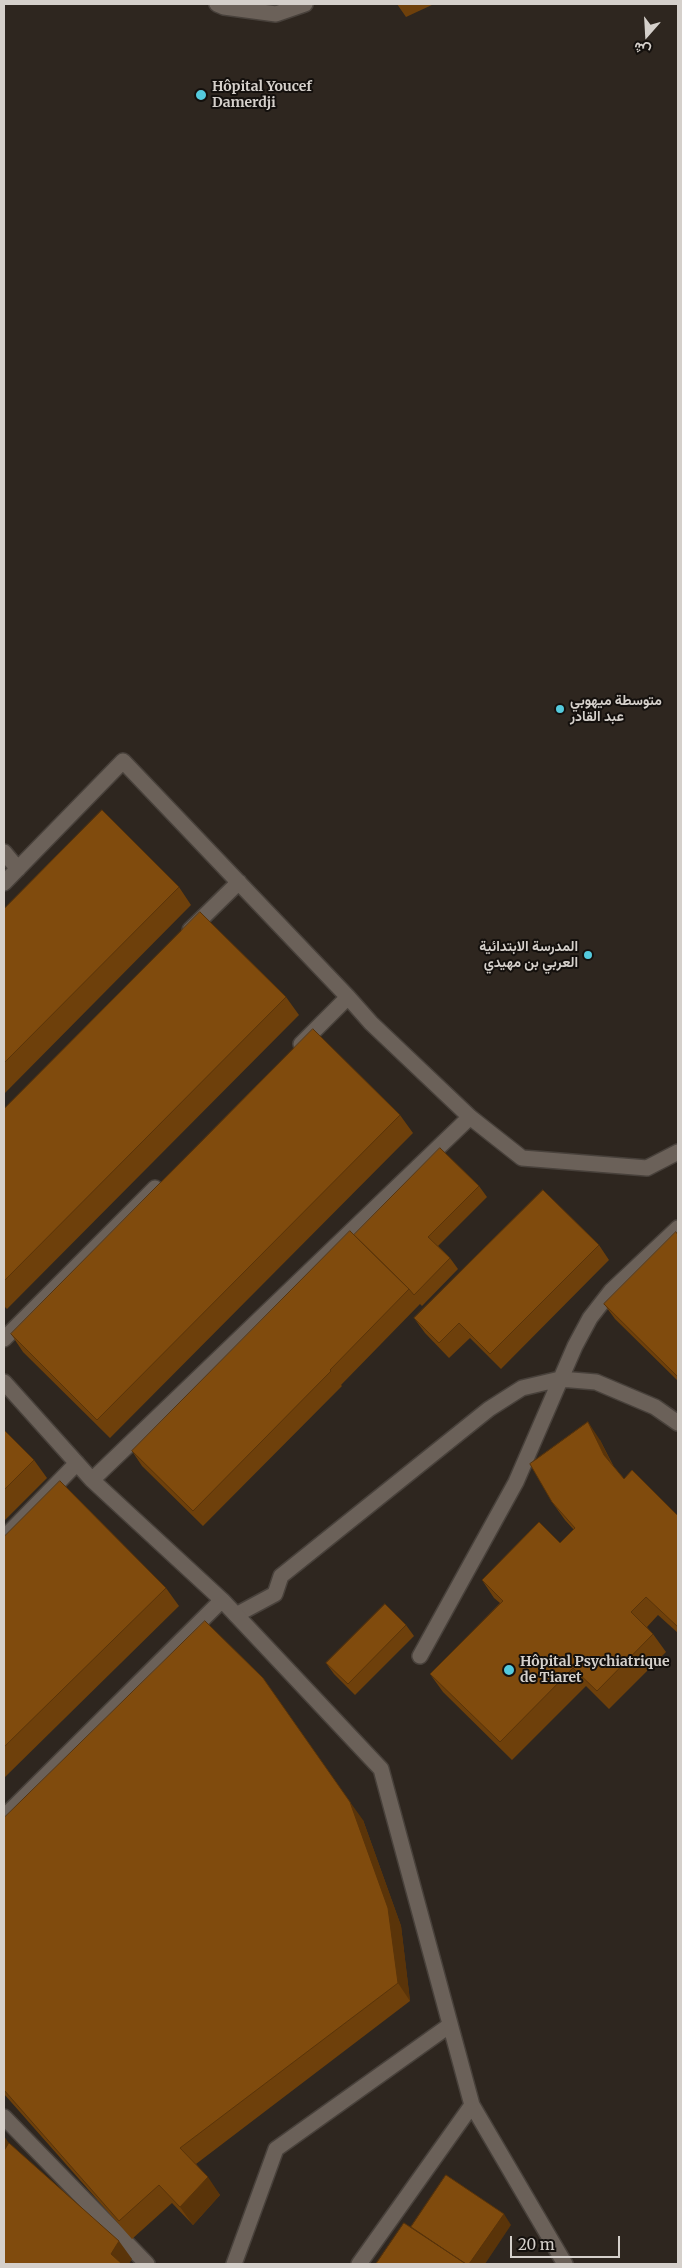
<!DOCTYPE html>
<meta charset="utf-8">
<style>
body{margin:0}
#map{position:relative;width:682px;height:2268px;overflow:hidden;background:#2e261f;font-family:Merriweather,Vazirmatn,serif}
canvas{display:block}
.frame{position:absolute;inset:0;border:5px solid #d5d0cb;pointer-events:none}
.north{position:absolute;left:622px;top:10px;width:50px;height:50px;-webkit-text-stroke:4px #14100d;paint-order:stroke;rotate:199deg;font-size:14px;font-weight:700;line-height:20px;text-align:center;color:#d5d0cb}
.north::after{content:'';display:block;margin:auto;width:18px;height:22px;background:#d5d0cb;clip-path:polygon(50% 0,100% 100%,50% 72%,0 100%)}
.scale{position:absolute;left:510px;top:2236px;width:110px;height:22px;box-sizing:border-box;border:2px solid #d5d0cb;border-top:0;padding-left:6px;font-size:15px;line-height:18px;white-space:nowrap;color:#d5d0cb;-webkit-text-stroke:4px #14100d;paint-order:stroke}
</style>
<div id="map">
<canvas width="682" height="2268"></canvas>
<div class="frame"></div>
<div class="north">ش</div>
<div class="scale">20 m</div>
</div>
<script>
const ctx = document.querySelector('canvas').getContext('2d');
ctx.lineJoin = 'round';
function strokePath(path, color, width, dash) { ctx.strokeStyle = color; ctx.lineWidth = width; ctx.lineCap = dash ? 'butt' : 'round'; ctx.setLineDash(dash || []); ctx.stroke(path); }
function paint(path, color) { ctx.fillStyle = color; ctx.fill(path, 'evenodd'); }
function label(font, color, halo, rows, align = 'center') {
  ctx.font = font + ' Merriweather,Vazirmatn,serif'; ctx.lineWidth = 4; ctx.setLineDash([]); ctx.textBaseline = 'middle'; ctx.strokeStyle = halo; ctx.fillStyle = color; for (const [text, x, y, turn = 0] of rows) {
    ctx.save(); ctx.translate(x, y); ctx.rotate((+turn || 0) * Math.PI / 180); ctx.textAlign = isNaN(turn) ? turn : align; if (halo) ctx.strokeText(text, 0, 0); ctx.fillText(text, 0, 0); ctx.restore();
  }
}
const lane = new Path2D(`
 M217,4L224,7L276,14L305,4
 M236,1615L275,1594L281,1576L489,1409L522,1388L560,1379L596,1382L655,1407L678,1423
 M420,1656L516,1482L575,1346L590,1318L611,1291L678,1228`);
const street = new Path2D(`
 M4,852L18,869
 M4,883L123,761L348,997L371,1023L470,1117L522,1158L647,1168L678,1152
 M190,930L239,882
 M301,1044L348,997
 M4,1339L155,1188
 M4,1382L92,1480L222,1600L381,1769L472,2105L359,2264
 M92,1480L470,1117
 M4,1538L77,1463
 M4,1817L222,1600
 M472,2105L565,2264
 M4,2117L147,2264
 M234,2264L276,2149L450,2025`);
strokePath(lane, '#48413b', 18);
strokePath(street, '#48413b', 18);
strokePath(lane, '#6b6159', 15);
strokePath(street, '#6b6159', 15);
paint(new Path2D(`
 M397,4H434L406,17Z
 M179,887L191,905L4,1094V909Z
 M286,997L299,1015L7,1309L4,1306V1109Z
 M400,1115L413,1133L110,1438L23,1352L11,1334Z
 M479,1186L487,1197L438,1246L450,1258L458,1269L422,1306L420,1304L341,1385L342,1386L203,1526L142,1466L132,1451L354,1235Z
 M678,1235V1381L615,1319L604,1304Z
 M599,1245L609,1260L501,1369L470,1338L449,1358L425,1333L414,1318Z
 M4,1430L34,1460L47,1478L4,1521Z
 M600,1440L614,1467L624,1479L678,1516V1633L658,1615L647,1627L653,1634L666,1652L609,1709L586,1686L512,1760L443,1692L430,1674L500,1603L494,1598L482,1580L560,1543L574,1530L565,1520L552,1502Z
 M4,1537L166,1588L179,1606L4,1778Z
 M406,1625L414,1636L355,1695L334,1674L326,1663Z
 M4,1818L363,1820L401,1926L410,2001L196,2164L220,2195L193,2225L172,2203L132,2239L4,2094Z`), '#6e400b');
paint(new Path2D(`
 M588,1422L600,1440L616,1473L604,1455Z
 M350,1802L363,1820L401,1926L410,2001L398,1983Z
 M4,2136L13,2149L4,2164Z
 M208,2177L220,2195L193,2225L180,2207Z
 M504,2214L511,2225L485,2264H469Z
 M119,2241L132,2259L129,2264H119L111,2254Z`), '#5a3409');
const building = new Path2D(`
 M102,810L179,887L4,1063V909Z
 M200,912L286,997L4,1281V1109Z
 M313,1029L400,1115L97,1420L11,1334Z
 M440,1148L479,1186L428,1237L450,1258L414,1295L409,1289L354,1235Z
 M543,1190L599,1245L490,1354L459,1323L439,1343L414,1318Z
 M350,1231L409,1289L330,1370L331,1371L193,1511L132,1451Z
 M676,1232L678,1235V1377L604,1304Z
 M588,1422L604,1455L624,1479L632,1470L678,1516V1627L646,1597L631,1612L653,1634L597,1691L573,1668L500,1742L430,1674L503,1601L482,1580L539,1522L560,1543L575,1528L552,1502L530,1464Z
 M4,1430L34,1460L4,1490Z
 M60,1481L166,1588L4,1747V1537Z
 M385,1604L406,1625L348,1684L326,1663Z
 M205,1621L263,1678L350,1802L388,1908L398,1983L180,2148L208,2177L180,2207L159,2185L119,2221L4,2090V1818Z
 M9,2143L119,2241L111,2254L122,2264H4V2151Z
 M446,2175L504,2214L469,2264H466L411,2227Z
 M404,2223L466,2264H376Z`);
paint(building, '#804b0d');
strokePath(building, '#5a3409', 1);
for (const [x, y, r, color] of [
 [201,95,6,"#54cadd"],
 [560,709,5,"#54cadd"],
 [588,955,5,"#54cadd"],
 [509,1670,6,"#54cadd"]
]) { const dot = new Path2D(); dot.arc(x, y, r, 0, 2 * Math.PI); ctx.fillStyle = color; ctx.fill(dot); strokePath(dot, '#14100d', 2); }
label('bold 14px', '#d5d0cb', '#14100d', [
 ["Hôpital Youcef",212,87],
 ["Damerdji",212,103],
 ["متوسطة ميهوبي",570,701],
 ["عبد القادر",570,717],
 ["المدرسة الابتدائية",578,947,"right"],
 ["العربي بن مهيدي",578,963,"right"],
 ["Hôpital Psychiatrique",520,1662],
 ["de Tiaret",520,1678]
], 'left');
</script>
